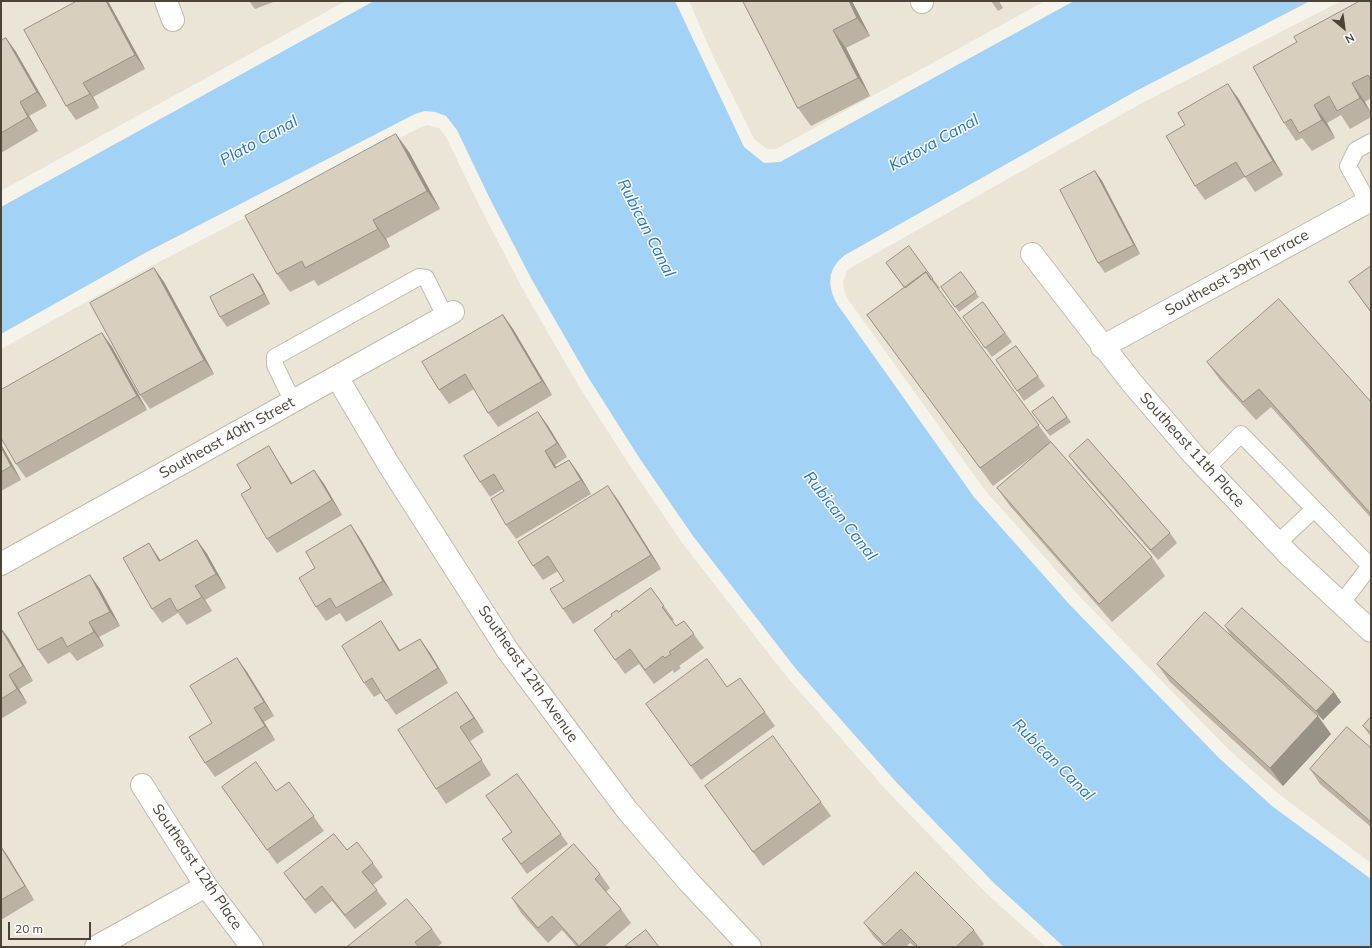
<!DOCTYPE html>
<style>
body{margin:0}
#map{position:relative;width:1372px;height:948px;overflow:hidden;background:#f6f3ea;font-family:Mulish,sans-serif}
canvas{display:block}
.frame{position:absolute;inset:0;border:2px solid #4b4437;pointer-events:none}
.north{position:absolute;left:1324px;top:8px;width:40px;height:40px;-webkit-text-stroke:3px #fff;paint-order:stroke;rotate:151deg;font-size:11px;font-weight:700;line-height:16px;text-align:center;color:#4b4437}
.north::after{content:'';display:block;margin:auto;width:14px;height:18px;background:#4b4437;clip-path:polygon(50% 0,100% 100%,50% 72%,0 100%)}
.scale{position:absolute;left:8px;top:922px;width:83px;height:18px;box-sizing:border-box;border:2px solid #4b4437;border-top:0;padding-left:5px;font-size:12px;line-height:14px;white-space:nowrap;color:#4b4437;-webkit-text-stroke:3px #fff;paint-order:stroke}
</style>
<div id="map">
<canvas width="1372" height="948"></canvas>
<div class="frame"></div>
<div class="north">N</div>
<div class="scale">20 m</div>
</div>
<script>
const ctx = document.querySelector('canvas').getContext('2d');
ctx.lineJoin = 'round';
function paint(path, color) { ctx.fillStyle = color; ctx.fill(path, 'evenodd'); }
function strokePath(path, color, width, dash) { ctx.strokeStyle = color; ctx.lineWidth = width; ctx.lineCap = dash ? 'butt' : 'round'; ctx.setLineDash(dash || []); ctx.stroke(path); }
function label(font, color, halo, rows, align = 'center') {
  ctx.font = font + ' Mulish,sans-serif'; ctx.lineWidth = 3; ctx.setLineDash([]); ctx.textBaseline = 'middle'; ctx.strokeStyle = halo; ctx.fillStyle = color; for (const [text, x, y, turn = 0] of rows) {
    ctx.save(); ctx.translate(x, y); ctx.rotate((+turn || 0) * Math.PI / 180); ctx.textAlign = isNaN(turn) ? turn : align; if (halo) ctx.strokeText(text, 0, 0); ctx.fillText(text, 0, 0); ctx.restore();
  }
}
paint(new Path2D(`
 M1,1H346L1,191Z
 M689,1H1045L776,149H767L754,139L712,54Z
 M1341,1H1371V863L1280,795L1228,749L1079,596L984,489L847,298L844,290L843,282L847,271L852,267L1142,103Z
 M427,125L439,128L446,137L478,203L521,286L577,383L630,466L683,544L787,677L888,792L985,892L1046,947H1V349L151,266L421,127Z`), '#eae5d7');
paint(new Path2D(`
 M374,1H675L744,147L764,163L780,162L1074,1H1310L1136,91L845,255C827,269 827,285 837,304L974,497L1070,605L1220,759L1272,806L1371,879V947H1064L994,883L897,783L796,669L693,536L640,459L588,377L532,280L489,197L457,130L446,116L435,112L425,111L415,114L145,253L1,334V207Z`), '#a2d2f6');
const service = new Path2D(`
 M1368,202L1348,166L1356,150L1371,142
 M293,402L275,365V357L419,277L426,278L445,316
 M1206,469L1241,434L1370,566L1341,604
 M1278,543L1314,509`);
const minor = new Path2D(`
 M166,1L173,20
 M922,1V2
 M1032,254L1132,383L1193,454L1289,555L1371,631
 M1102,347L1371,200
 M337,377L389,465L508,651L627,810L688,881L750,947
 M1,564L453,312
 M142,785L206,886L252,947
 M96,947L206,886`);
strokePath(service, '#c2bbab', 18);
strokePath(minor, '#c2bbab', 24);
strokePath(service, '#fff', 16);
strokePath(minor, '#fff', 22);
paint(new Path2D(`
 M249,1H276L255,9Z
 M743,1H852L870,36L846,48L870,96L811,126L798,108Z
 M991,1H999L1003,8L998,11Z
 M1371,1V98L1365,102L1371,113V117L1350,129L1341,115L1327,123L1335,138L1312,151L1302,138L1296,141L1284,123Z
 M109,3L145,69L93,97L99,108L76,120L66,106Z
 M6,38L16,52L47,106L29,116L38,131L1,153V41Z
 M1238,98L1283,175L1255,192L1245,177L1205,200L1195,186Z
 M409,152L440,209L386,239L390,247L318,286L314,280L290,292L277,274Z
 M1095,171L1102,181L1140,254L1105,273L1098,263Z
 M886,263L933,279L940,288L938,289L1051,442L1152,557L1165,576L1112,622L1010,506L997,488L1040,451L993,486L867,315L904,288Z
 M1371,266V313L1349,282Z
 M154,268L164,282L214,374L150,409L140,395Z
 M961,272L979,297L959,312L941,287Z
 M253,274L260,284L270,304L227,327L220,317Z
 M983,302L1012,342L992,357L963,317Z
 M503,315L513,329L552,395L498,427L488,413L474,389L449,404L439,390Z
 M102,333L112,347L147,410L26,478L16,464Z
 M1016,346L1045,386L1024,401L996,360Z
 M1207,362L1371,402V518L1271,407L1256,420L1220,380Z
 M1053,397L1071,422L1050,436L1032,412Z
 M538,412L548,426L567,457L555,465L556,467L569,460L579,474L591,494L516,539L506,525L504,491L503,489L490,497L480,482Z
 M1,444L21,480L1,491Z
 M1069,456L1170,533L1177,543L1158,560L1076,466Z
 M278,461L292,483L314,470L324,484L342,515L277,553L267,539L251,488Z
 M618,500L661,569L573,624L563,609L564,581L558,571L543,580L533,566Z
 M351,525L361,540L393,595L346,622L340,613L326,621L316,607L315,568Z
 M197,540L207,554L226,588L205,600L212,611L187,625L178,613L162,623L152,609L159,558L160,561Z
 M90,575L100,589L120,626L99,637L104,646L77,661L70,652L48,664L38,650Z
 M651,588L674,620L672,621L676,626L684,621L704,648L679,666L681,668L674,673L673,670L654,684L639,664L625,674L594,630Z
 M1225,626L1334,692L1341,702L1323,720L1231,636Z
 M1,628L9,639L33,681L19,689L27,703L1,719Z
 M390,635L400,650L420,639L430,653L448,683L396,715L381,693L374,697L364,683Z
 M237,658L247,672L274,716L264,722L275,740L215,777L205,763L212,723Z
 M1157,664L1331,734L1283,786L1170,682Z
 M727,687L765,712L775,726L701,780L646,704Z
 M467,706L484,732L470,741L491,775L446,804L436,789Z
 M1371,717V737L1363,726Z
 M1371,747V827L1320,784L1310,769Z
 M517,774L568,844L527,874L502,839L512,832L486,796Z
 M289,782L324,831L277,864L222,787L276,791Z
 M705,786L821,802L831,816L763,866Z
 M1,846L9,858L34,900L1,920Z
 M347,850L373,863L383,877L373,885L387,904L355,929L332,901L315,914L294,887L284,873Z
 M600,874L610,888L606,892L621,909L631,923L604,947H577L562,930L548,943L521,913L512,898Z
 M864,923L974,930L984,944L981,947H915L910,943L906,947H884L874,937Z
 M432,929L442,943L437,947H347Z`), '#bbb2a3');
paint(new Path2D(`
 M106,1H108L109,3L145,69L135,55Z
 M849,1H852L870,36L857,18Z
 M833,30L846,48L870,96L858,78Z
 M6,38L16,52L47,106L37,92Z
 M83,83L93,97L99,108L90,94Z
 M1352,83L1365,102L1371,113L1360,98Z
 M1228,84L1238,98L1283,175L1273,161Z
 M20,102L29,116L38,131L28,117Z
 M1314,105L1327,123L1335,138L1322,120Z
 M396,134L409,152L440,209L427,191Z
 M1095,171L1102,181L1140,254L1134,245Z
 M373,220L386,239L390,247L378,229Z
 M154,268L164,282L214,374L204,360Z
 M253,274L260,284L270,304L264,294Z
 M503,315L513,329L552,395L542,381Z
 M102,333L112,347L147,410L137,396Z
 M538,412L548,426L567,457L557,443Z
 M1,444L21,480L11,466L1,447Z
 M269,446L278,461L301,498L291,484Z
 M545,451L555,465L565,482L555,468Z
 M569,460L579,474L591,494L581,480Z
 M314,470L324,484L342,515L332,500Z
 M608,486L618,500L661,569L651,555Z
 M351,525L361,540L393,595L383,581Z
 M197,540L207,554L226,588L216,574Z
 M149,543L159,558L169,576L159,561Z
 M90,575L100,589L120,626L110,612Z
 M195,586L205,600L212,611L202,597Z
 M381,621L390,635L409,665L399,651Z
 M89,622L99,637L104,646L94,632Z
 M1,628L9,639L33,681L23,666Z
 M420,639L430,653L448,683L438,668Z
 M237,658L247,672L274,716L264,702Z
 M9,675L19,689L27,703L17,689Z
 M457,692L467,706L484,732L474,718Z
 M1334,692L1341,702L1323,720L1316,711Z
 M254,708L264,722L275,740L265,726Z
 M1318,716L1331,734L1283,786L1270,768Z
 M1,846L9,858L34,900L25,886Z`), '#989185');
const building = new Path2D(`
 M77,1H106L135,55L83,83L90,94L66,106L24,30Z
 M743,1H849L857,18L833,30L858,78L798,108Z
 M1360,1H1371V81L1368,75L1352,83L1360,98L1337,111L1329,96L1314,105L1322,120L1299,133L1291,119L1284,123L1253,67L1297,42L1294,37Z
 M6,38L37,92L20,102L28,117L1,133V41Z
 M1228,84L1273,161L1245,177L1236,162L1195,186L1166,136L1185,125L1178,113Z
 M396,134L427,191L373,220L378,229L305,268L302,261L277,274L245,216Z
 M1095,171L1134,245L1098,263L1060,190Z
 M909,246L933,279L931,280L926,272L905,288L886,263Z
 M1371,266V312L1349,282Z
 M154,268L204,360L140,395L90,303Z
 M926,272L1039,425L980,468L867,315Z
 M961,272L976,292L955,307L941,287Z
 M253,274L264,294L220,317L210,297Z
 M1279,299L1371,402V514L1259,389L1243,402L1207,362Z
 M983,302L1005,333L985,348L963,317Z
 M503,315L542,381L488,413L465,374L439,390L422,362Z
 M102,333L137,396L16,464L1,438V390Z
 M1016,346L1038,376L1017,391L996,360Z
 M1053,397L1067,417L1047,431L1032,412Z
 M538,412L557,443L545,451L555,468L569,460L581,480L506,525L491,499L504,491L494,474L480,482L464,456Z
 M1088,439L1170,533L1151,550L1069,456Z
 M1051,442L1152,557L1099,604L997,488Z
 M269,446L291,484L314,470L332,500L267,539L241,494L251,488L237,465Z
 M1,447L11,466L1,472Z
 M608,486L651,555L563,609L550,589L564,581L548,556L533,566L518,542Z
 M351,525L383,581L336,608L330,598L316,607L299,578L315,568L306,552Z
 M197,540L216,574L195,586L202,597L177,611L170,598L152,609L123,558L149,543L159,561Z
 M90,575L110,612L89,622L94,632L67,647L62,637L38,650L18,613Z
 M651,588L664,606L662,607L676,626L684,621L694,634L669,652L671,654L665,658L663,656L645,670L630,649L615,660L594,630L612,616L611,614L617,610L618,612Z
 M1242,608L1334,692L1316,711L1225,626Z
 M1205,612L1318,716L1270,768L1157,664Z
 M381,621L399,651L420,639L438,668L386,701L372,678L364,683L342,646Z
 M1,629L23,666L9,675L17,689L1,699Z
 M237,658L264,702L254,708L265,726L205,763L189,737L212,723L190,686Z
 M707,659L727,687L740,678L765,712L691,766L646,704Z
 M457,692L474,718L460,727L482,760L436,789L398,730Z
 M1371,717V733L1363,726Z
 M1347,727L1371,748V747V822L1310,769Z
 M773,736L821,802L753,852L705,786Z
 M256,762L276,791L289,782L314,816L267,850L222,787Z
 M517,774L561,834L521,864L502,839L512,832L486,796Z
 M334,834L347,850L357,842L373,863L362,872L377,890L345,915L322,886L305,900L284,873Z
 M574,844L600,874L595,879L621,909L579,946L552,916L538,928L512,898Z
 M1,847L25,886L1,900Z
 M916,872L974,930L956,947H915L917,945L901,929L885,944L864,923Z
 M407,899L432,929L415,942L419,947H347Z
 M646,930L659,947H624Z`);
paint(building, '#d9cfbe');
strokePath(building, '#989185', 1);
label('15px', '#4b4437', '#fff', [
 ["Southeast 39th Terrace",1237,273,-29],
 ["Southeast 40th Street",227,438,-29],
 ["Southeast 11th Place",1192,450,48],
 ["Southeast 12th Avenue",528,674,55],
 ["Southeast 12th Place",197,867,56]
]);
label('italic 16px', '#2576b8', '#fff', [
 ["Plato Canal",259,141,-29],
 ["Katova Canal",934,143,-29],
 ["Rubican Canal",646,228,63],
 ["Rubican Canal",840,516,52],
 ["Rubican Canal",1053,760,45]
]);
</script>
